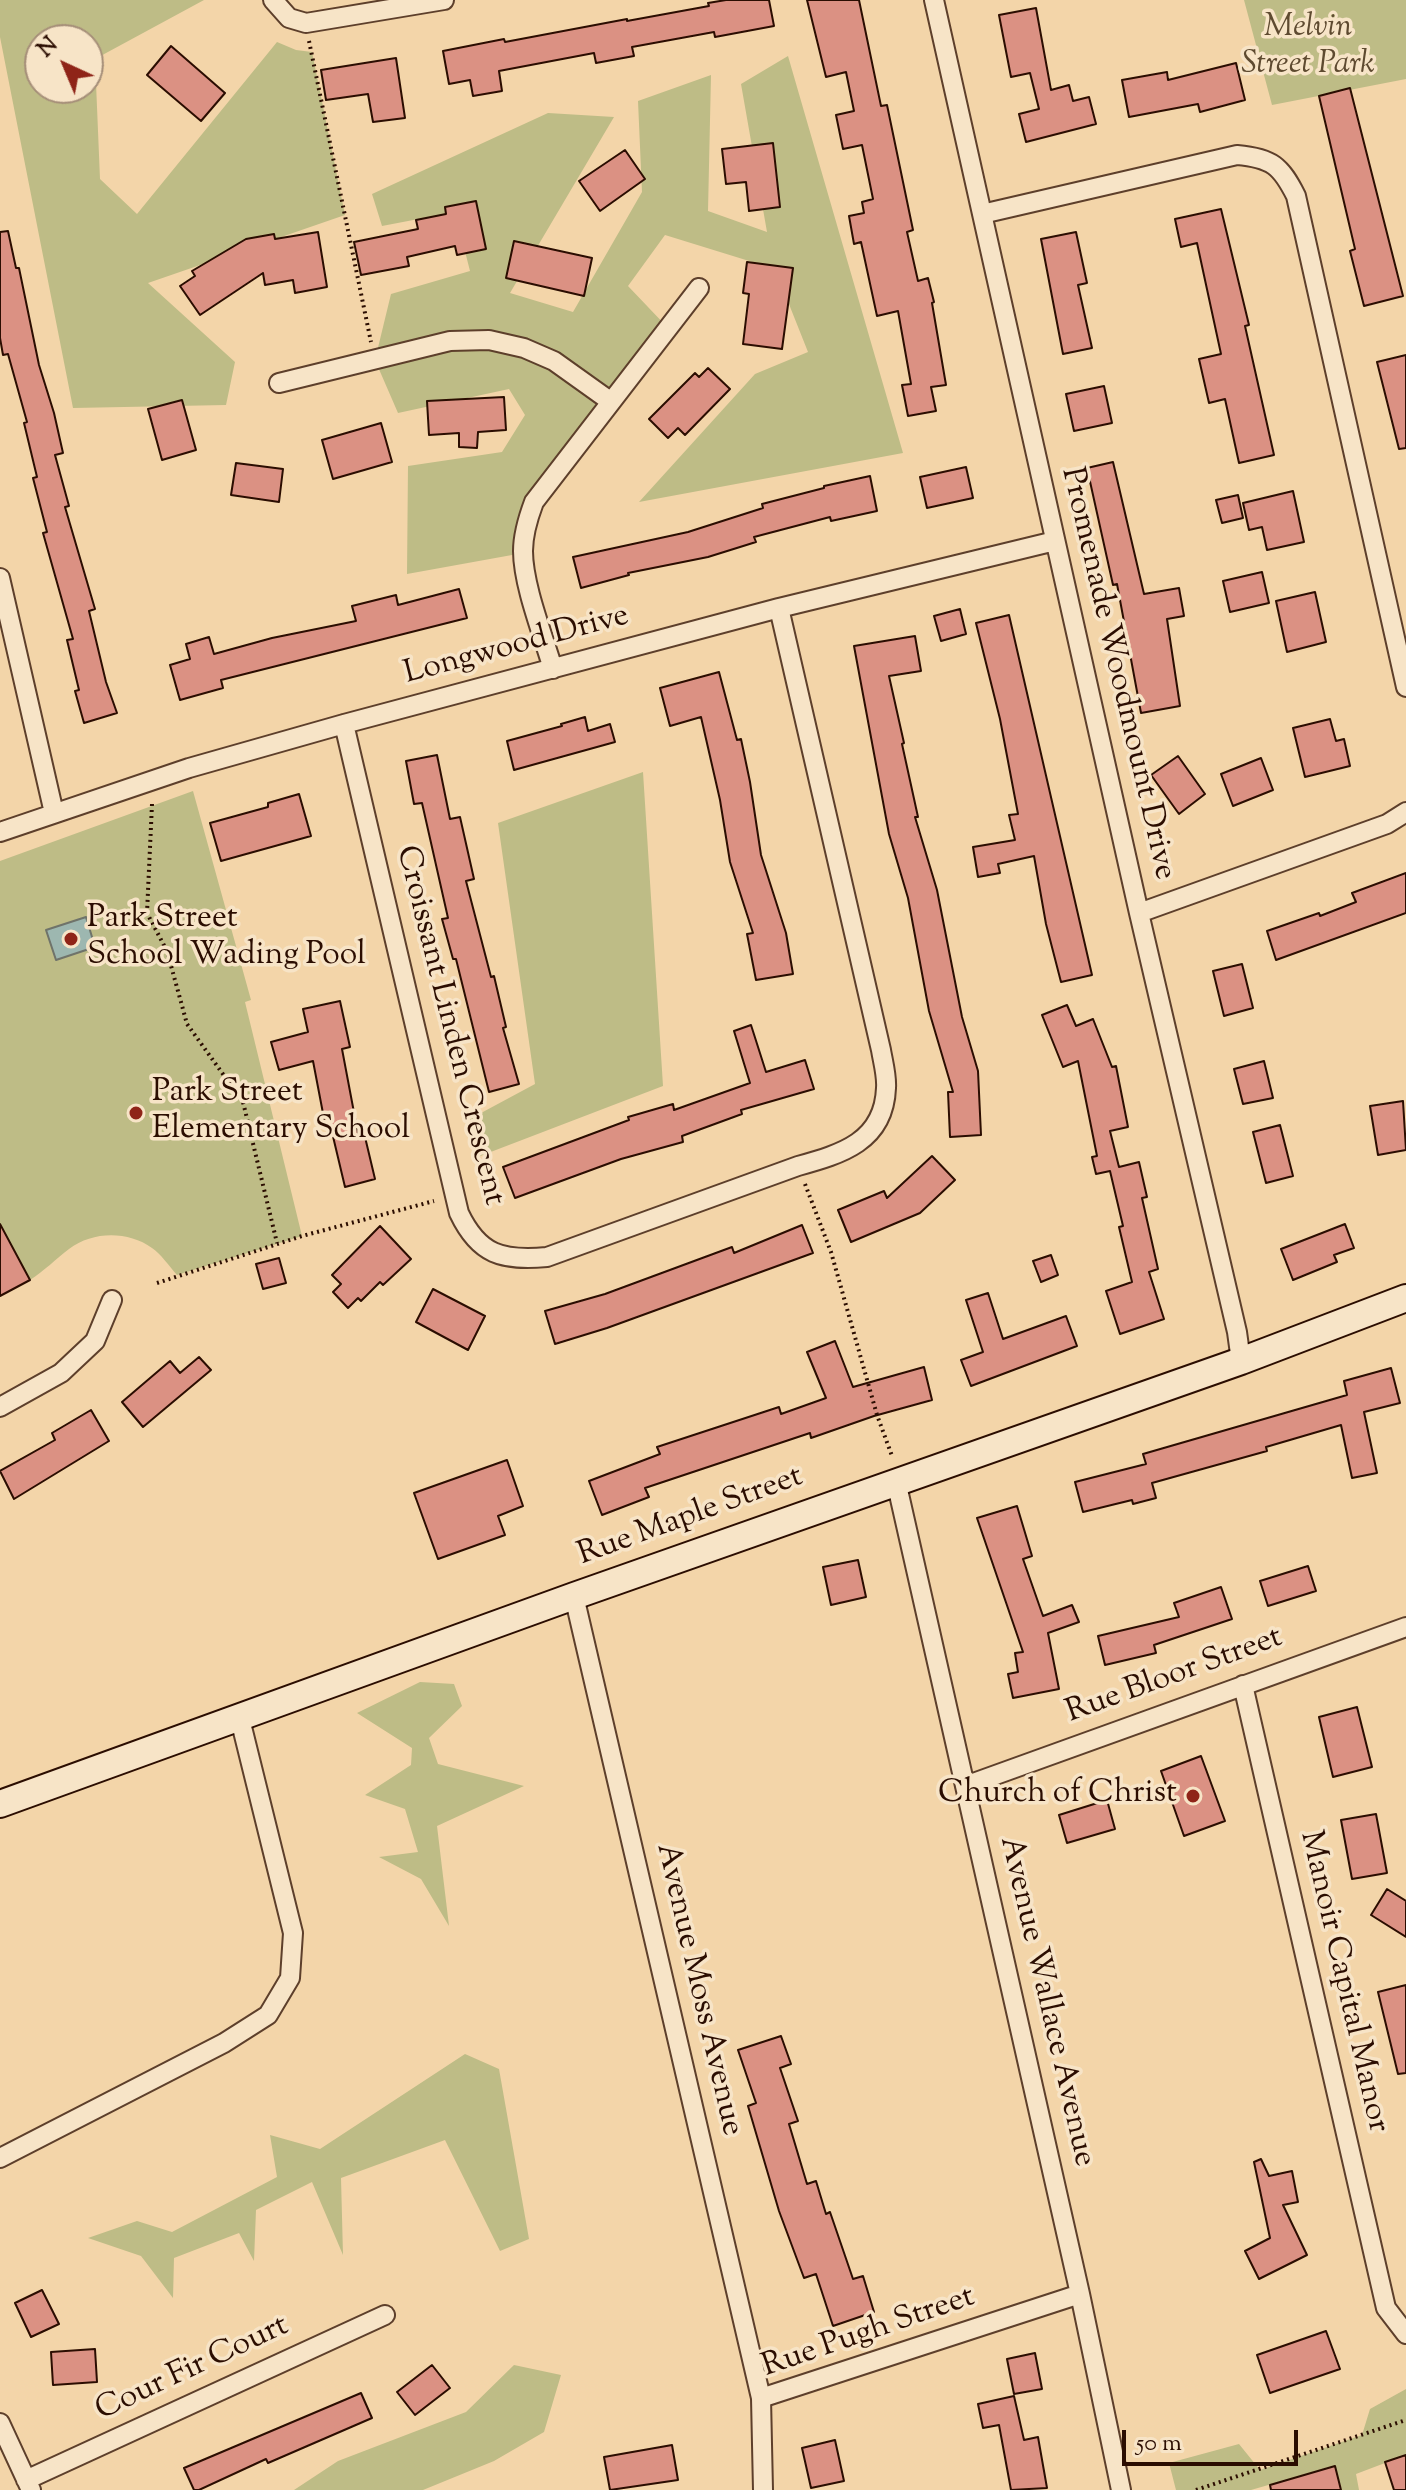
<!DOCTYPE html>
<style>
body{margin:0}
#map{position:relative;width:1406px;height:2490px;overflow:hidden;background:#f3d5a9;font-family:"Sorts Mill Goudy",serif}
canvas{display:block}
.north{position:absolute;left:24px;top:24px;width:80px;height:80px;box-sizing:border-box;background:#f7e4c7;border:2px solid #a58e78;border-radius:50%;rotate:316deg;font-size:22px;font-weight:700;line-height:32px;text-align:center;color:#2b0d01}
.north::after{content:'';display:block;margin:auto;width:28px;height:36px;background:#8f2418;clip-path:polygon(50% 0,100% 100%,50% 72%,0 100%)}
.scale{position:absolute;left:1122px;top:2430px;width:176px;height:36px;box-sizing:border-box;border:4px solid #2b0d01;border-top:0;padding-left:10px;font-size:24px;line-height:28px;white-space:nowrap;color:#2b0d01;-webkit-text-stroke:6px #f7e4c7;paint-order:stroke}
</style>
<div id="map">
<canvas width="1406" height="2490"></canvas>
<div class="north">N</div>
<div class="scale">50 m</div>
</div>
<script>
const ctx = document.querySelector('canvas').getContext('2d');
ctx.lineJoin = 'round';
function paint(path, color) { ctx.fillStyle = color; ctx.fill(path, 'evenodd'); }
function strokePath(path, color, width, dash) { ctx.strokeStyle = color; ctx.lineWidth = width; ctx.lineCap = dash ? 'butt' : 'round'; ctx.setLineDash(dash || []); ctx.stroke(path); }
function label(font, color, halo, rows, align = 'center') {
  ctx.font = font + ' "Sorts Mill Goudy",serif'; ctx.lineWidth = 7; ctx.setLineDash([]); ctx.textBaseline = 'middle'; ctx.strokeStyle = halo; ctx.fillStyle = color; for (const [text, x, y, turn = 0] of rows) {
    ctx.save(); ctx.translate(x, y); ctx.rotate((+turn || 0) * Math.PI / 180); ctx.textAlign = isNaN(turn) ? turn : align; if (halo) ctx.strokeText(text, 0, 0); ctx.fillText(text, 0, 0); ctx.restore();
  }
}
paint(new Path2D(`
 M0,0H204L95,59L100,179L137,214L277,42L296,50L312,52L345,215L148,283L235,362L226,405L73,408L0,37ZM40,40H88V88H40Z
 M1244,0H1406V79L1272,105Z
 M788,56L903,453L639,502L755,374L808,352L775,269L665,235L628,286L668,328L534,502L523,553L407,574L408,466L502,452L525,415L509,389L398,413L375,360L391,294L470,271L455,212L382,226L372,194L548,113L614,117L510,293L573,312L642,192L638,101L711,75L708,211L767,232L741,84Z
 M643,772L663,1086L475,1158L468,1120L535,1084L498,823Z
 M193,791L251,1000L245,1002L302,1236L177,1275C169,1266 161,1254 152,1248C128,1231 93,1231 69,1249C56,1259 44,1271 30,1280L0,1224V861Z
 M420,1682L454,1684L462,1706L429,1738L438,1764L524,1786L437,1826L449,1926L421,1879L379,1857L418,1852L405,1809L365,1795L411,1765L412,1748L357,1713Z
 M465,2054L499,2069L529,2239L500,2251L445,2140L341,2178L343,2255L312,2182L256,2210L254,2261L239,2233L174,2258L173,2298L141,2256L88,2238L137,2221L172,2232L277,2177L270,2135L320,2149Z
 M514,2365L561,2375L544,2432L494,2461L423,2490H294L338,2461L466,2412Z
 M1406,2389V2455L1356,2474L1359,2490H1342L1334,2466L1251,2490H1176L1169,2463L1239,2444L1260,2470L1362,2435L1370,2409Z`), '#bebc86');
const water = new Path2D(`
 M86,917L95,947L56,960L46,930Z`);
paint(water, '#9db7b0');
strokePath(water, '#6f736a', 2);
const building = new Path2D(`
 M726,0H769L774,26L715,37L714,32L632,47L634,56L596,63L594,53L499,71L502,91L473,96L470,80L449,84L443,51L504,39L505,42L627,19V21L709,6L708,3Z
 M807,0H859L881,106L887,105L913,230L907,232L918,281L928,278L934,302L932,303L946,385L931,387L936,411L908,416L902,385L911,384L898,311L877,316L861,242L854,244L849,216L864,213L862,202L873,199L862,145L843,149L836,115L854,111L846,72L826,77Z
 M1036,8L1051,90L1069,85L1073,101L1089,97L1096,124L1026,142L1019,114L1039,109L1030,73L1011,77L999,15Z
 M171,46L225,93L201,121L147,75Z
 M396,58L405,118L373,122L368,94L326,100L321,70Z
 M1236,63L1245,100L1200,112L1198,104L1129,117L1122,80L1167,72L1168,80Z
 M1350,88L1403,296L1364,306L1350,251L1355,249L1319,96Z
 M773,143L780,207L749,211L746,182L726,184L722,149Z
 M625,150L645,179L600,211L579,181Z
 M476,201L486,249L457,255L455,246L407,257L409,266L361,275L354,242L418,229L416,220L446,214L445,207Z
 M1221,209L1249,325L1245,326L1274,455L1239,463L1225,399L1209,403L1199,359L1221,354L1197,243L1181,247L1175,219Z
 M8,231L16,268H19L39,365L54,413L63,453L55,455L69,506L65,507L95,609L89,611L106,682L117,713L84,723L75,691L79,690L67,640L73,639L43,533L47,532L33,478L37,477L24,423L27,422L8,354L3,355L0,338V232Z
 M318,232L327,287L295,293L293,280L265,285L263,273L200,315L180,286L195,276L192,271L246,239L274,234L275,239Z
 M1076,232L1087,283L1078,285L1092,348L1063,354L1041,239Z
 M514,241L592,258L584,296L506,278Z
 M747,262L793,268L782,349L743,344L749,294L743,293Z
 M1406,355V448L1399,449L1377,362Z
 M708,368L730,389L685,435L678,428L668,438L649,419L695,373L699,377Z
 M1104,386L1112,423L1074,431L1066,394Z
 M504,397L506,430L478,432L477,448L459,447V433L429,435L427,401Z
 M182,400L196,450L162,460L148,409Z
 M381,423L392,462L333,479L322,440Z
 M1113,462L1144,594L1179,588L1184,616L1167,619L1180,706L1141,713L1117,584L1113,585L1087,468Z
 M236,463L283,469L279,502L231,495Z
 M966,467L973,498L927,508L920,477Z
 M870,476L877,511L831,521L830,517L754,537L756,542L708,557L628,573L629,575L581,588L573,557L688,532L763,508L762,504L824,488V486Z
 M1293,491L1304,542L1267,550L1262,527L1249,530L1243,503Z
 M1238,495L1243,518L1222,523L1216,500Z
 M1262,572L1269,603L1230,612L1223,581Z
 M459,589L467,618L221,680L223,688L180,700L170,665L190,659L186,644L209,637L214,654L272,638L356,621L352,606L396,595L398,605Z
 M1315,592L1326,642L1287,652L1276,601Z
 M960,609L966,634L941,641L934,616Z
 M1009,615L1092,975L1061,982L1046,924L1034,856L998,864L1000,873L978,877L973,847L1015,840L1009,815L1018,814L1000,719L976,623Z
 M915,636L921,671L889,676L904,743L902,744L918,817H915L937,890L962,1017L978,1071L981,1135L950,1137L948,1092H953L929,1011L908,898L889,834L854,646Z
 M719,672L737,740L741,739L750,782L761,855L786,933L793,974L756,980L747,934L753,933L730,862L720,800L701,717L670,726L660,688Z
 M585,717L588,731L610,724L615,742L514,770L507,741L562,726L561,724Z
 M1330,719L1336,741L1344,739L1350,766L1305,777L1293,728Z
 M437,755L450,819L460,817L474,879L466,881L491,977L494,976L506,1027L503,1028L519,1084L489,1092L456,959H453L442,919L448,918L422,803L414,804L406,761Z
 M1178,756L1205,794L1179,814L1151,775Z
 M1261,758L1273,790L1233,806L1221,774Z
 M299,794L311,836L221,861L210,823L268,807V803Z
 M1406,873V913L1276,960L1267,931L1319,913L1320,916L1356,902L1352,893Z
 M1242,964L1253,1008L1224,1016L1213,971Z
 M340,1001L350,1047L342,1049L359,1139L365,1137L375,1179L345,1187L331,1128L326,1129L313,1061L279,1070L271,1042L308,1032L303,1009Z
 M1067,1005L1076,1026L1093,1019L1112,1067L1116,1066L1128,1127L1110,1131L1119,1167L1139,1162L1147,1197L1142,1198L1158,1269L1149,1272L1164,1319L1120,1334L1106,1291L1132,1282L1119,1227L1123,1226L1110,1171L1096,1174L1092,1157L1097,1156L1078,1061L1063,1067L1042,1015Z
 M751,1025L766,1072L805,1060L814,1089L741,1110L742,1114L682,1136L683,1142L621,1159L515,1198L503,1167L629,1120L628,1117L673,1104L674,1110L750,1083L734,1031Z
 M1264,1061L1273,1098L1243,1104L1234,1069Z
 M1403,1101L1406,1150L1378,1155L1370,1106Z
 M1280,1125L1293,1176L1266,1183L1253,1132Z
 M932,1156L955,1180L920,1213L851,1242L838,1210L884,1191L887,1198Z
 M0,1224L30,1280L0,1296Z
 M1345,1224L1354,1248L1334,1255L1337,1262L1293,1280L1281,1249Z
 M802,1225L813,1253L607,1328L555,1344L545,1311L605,1294L732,1247L734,1253Z
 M380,1226L411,1259L383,1285L380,1282L361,1301L358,1298L348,1308L333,1292L341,1284L332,1275Z
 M1051,1255L1058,1275L1041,1282L1033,1261Z
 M279,1258L286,1283L263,1289L256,1264Z
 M433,1289L485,1316L468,1350L416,1322Z
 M988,1293L1003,1339L1066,1316L1077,1346L971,1386L961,1360L983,1352L966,1300Z
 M835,1341L853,1387L924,1367L932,1400L874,1416L811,1438L810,1433L645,1488L649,1497L602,1515L589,1481L660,1454L657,1447L779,1407L781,1414L826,1398L807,1352Z
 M199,1357L211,1370L143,1427L122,1402L170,1361L180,1373Z
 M1391,1368L1400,1403L1364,1412L1377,1473L1352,1478L1341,1425L1266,1447L1267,1451L1152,1483L1156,1498L1133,1504L1132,1500L1083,1512L1075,1482L1146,1464L1143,1454L1347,1395L1344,1381Z
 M91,1410L109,1441L14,1499L0,1471L55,1440L52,1433Z
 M507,1460L523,1506L498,1516L505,1535L438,1559L414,1493Z
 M1017,1506L1032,1556L1023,1559L1043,1616L1072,1605L1079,1622L1048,1633L1059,1689L1013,1698L1008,1674L1018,1672L1015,1653L1023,1652L977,1518Z
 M858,1560L866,1597L831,1605L823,1567Z
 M1308,1566L1316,1591L1268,1606L1260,1581Z
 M1221,1587L1232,1619L1154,1645L1156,1653L1105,1665L1098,1636L1179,1617L1174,1603Z
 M1357,1707L1372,1767L1333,1777L1319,1717Z
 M1201,1756L1225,1821L1184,1836L1161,1771Z
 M1107,1800L1115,1829L1067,1843L1059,1815Z
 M1376,1814L1387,1873L1352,1879L1341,1820Z
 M1387,1889L1406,1901V1937L1371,1915Z
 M1406,1985V2073L1398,2074L1378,1992Z
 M781,2036L791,2064L780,2068L798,2121L789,2124L807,2184L816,2181L826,2214L830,2212L853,2279L863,2276L874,2312L833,2326L816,2274L804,2278L779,2211L748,2106L756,2103L738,2050Z
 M1261,2159L1269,2176L1292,2171L1298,2202L1283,2205L1307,2255L1259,2279L1245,2251L1270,2238L1254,2162Z
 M42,2290L59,2324L31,2337L15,2303Z
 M1326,2331L1340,2369L1270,2393L1257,2355Z
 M95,2349L97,2382L53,2385L51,2352Z
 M1035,2353L1042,2389L1014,2394L1007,2359Z
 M432,2365L450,2388L415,2415L397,2392Z
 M361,2393L372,2418L268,2463L266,2459L199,2490H194L184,2468Z
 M1014,2396L1024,2440L1038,2437L1047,2488L1011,2490L999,2425L983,2428L978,2404Z
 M835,2440L844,2481L811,2488L802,2448Z
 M672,2445L678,2480L610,2490L604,2457Z
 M1406,2455V2490H1394L1385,2462Z
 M1335,2466L1341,2490H1271L1270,2485Z`);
paint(building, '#db9183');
strokePath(building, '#2b0d01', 2);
const street = new Path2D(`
 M273,0L289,18L306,23L444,0
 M934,0L1139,913L1237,1332L1241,1361
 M982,214L1237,155C1272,158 1281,166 1296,196L1406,687
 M279,383L450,341L489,340L524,348L554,361L610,401
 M0,578L54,813
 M553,669C543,635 523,585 523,551C523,534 528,518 534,502L699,288
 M344,724L459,1213C479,1255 502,1261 547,1257L798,1166C841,1154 884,1142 886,1088C887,1076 883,1062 881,1050L779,608
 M0,832L189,768L344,724L779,608L1055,541
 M1139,913L1387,824L1406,812
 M0,1407L61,1373L95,1341L112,1300
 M896,1481L1080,2294L1121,2490
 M574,1596L761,2398
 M1243,1685L1386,2308L1406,2334
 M965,1786L1406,1627
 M0,2158L224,2043L268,2015L290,1978L293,1933L240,1719
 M0,2423L31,2490
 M26,2480L385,2315
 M763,2490L761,2398L1080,2294`);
const secondary = new Path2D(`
 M0,1804L574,1596L1241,1361L1406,1298`);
strokePath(street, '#5d3f2b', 22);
strokePath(secondary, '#2b0d01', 30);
strokePath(new Path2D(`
 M309,41L371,342
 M152,804L147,913L167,951L187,1024L243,1102L277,1243
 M805,1184L831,1252L877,1415L892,1456
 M157,1283L302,1236L434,1201
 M1196,2490L1406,2420`), '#2b0d01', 4, [2, 4]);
strokePath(street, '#f7e4c7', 18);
strokePath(secondary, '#f7e4c7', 26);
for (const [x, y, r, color] of [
 [71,939,8,"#8f2418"],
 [136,1113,8,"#8f2418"],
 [1193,1796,8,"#8f2418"]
]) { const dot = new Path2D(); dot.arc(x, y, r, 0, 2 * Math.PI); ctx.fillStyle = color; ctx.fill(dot); strokePath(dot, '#f7e4c7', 3); }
label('italic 32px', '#5e4a30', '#f7e4c7', [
 ["Melvin",1308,30],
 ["Street Park",1308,67]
]);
label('32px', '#2b0d01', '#f7e4c7', [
 ["Longwood Drive",517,647,-15],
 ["Promenade Woodmount Drive",1116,674,77],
 ["Croissant Linden Crescent",448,1026,76],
 ["Rue Maple Street",691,1518,-20],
 ["Rue Bloor Street",1175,1677,-20],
 ["Manoir Capital Manor",1342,1982,77],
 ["Avenue Moss Avenue",697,1990,77],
 ["Avenue Wallace Avenue",1045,2002,77],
 ["Rue Pugh Street",869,2334,-19],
 ["Cour Fir Court",193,2370,-25]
]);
label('32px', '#2b0d01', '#f7e4c7', [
 ["Park Street",87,921],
 ["School Wading Pool",87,958],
 ["Park Street",152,1095],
 ["Elementary School",152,1132],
 ["Church of Christ",1177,1796,"right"]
], 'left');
</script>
